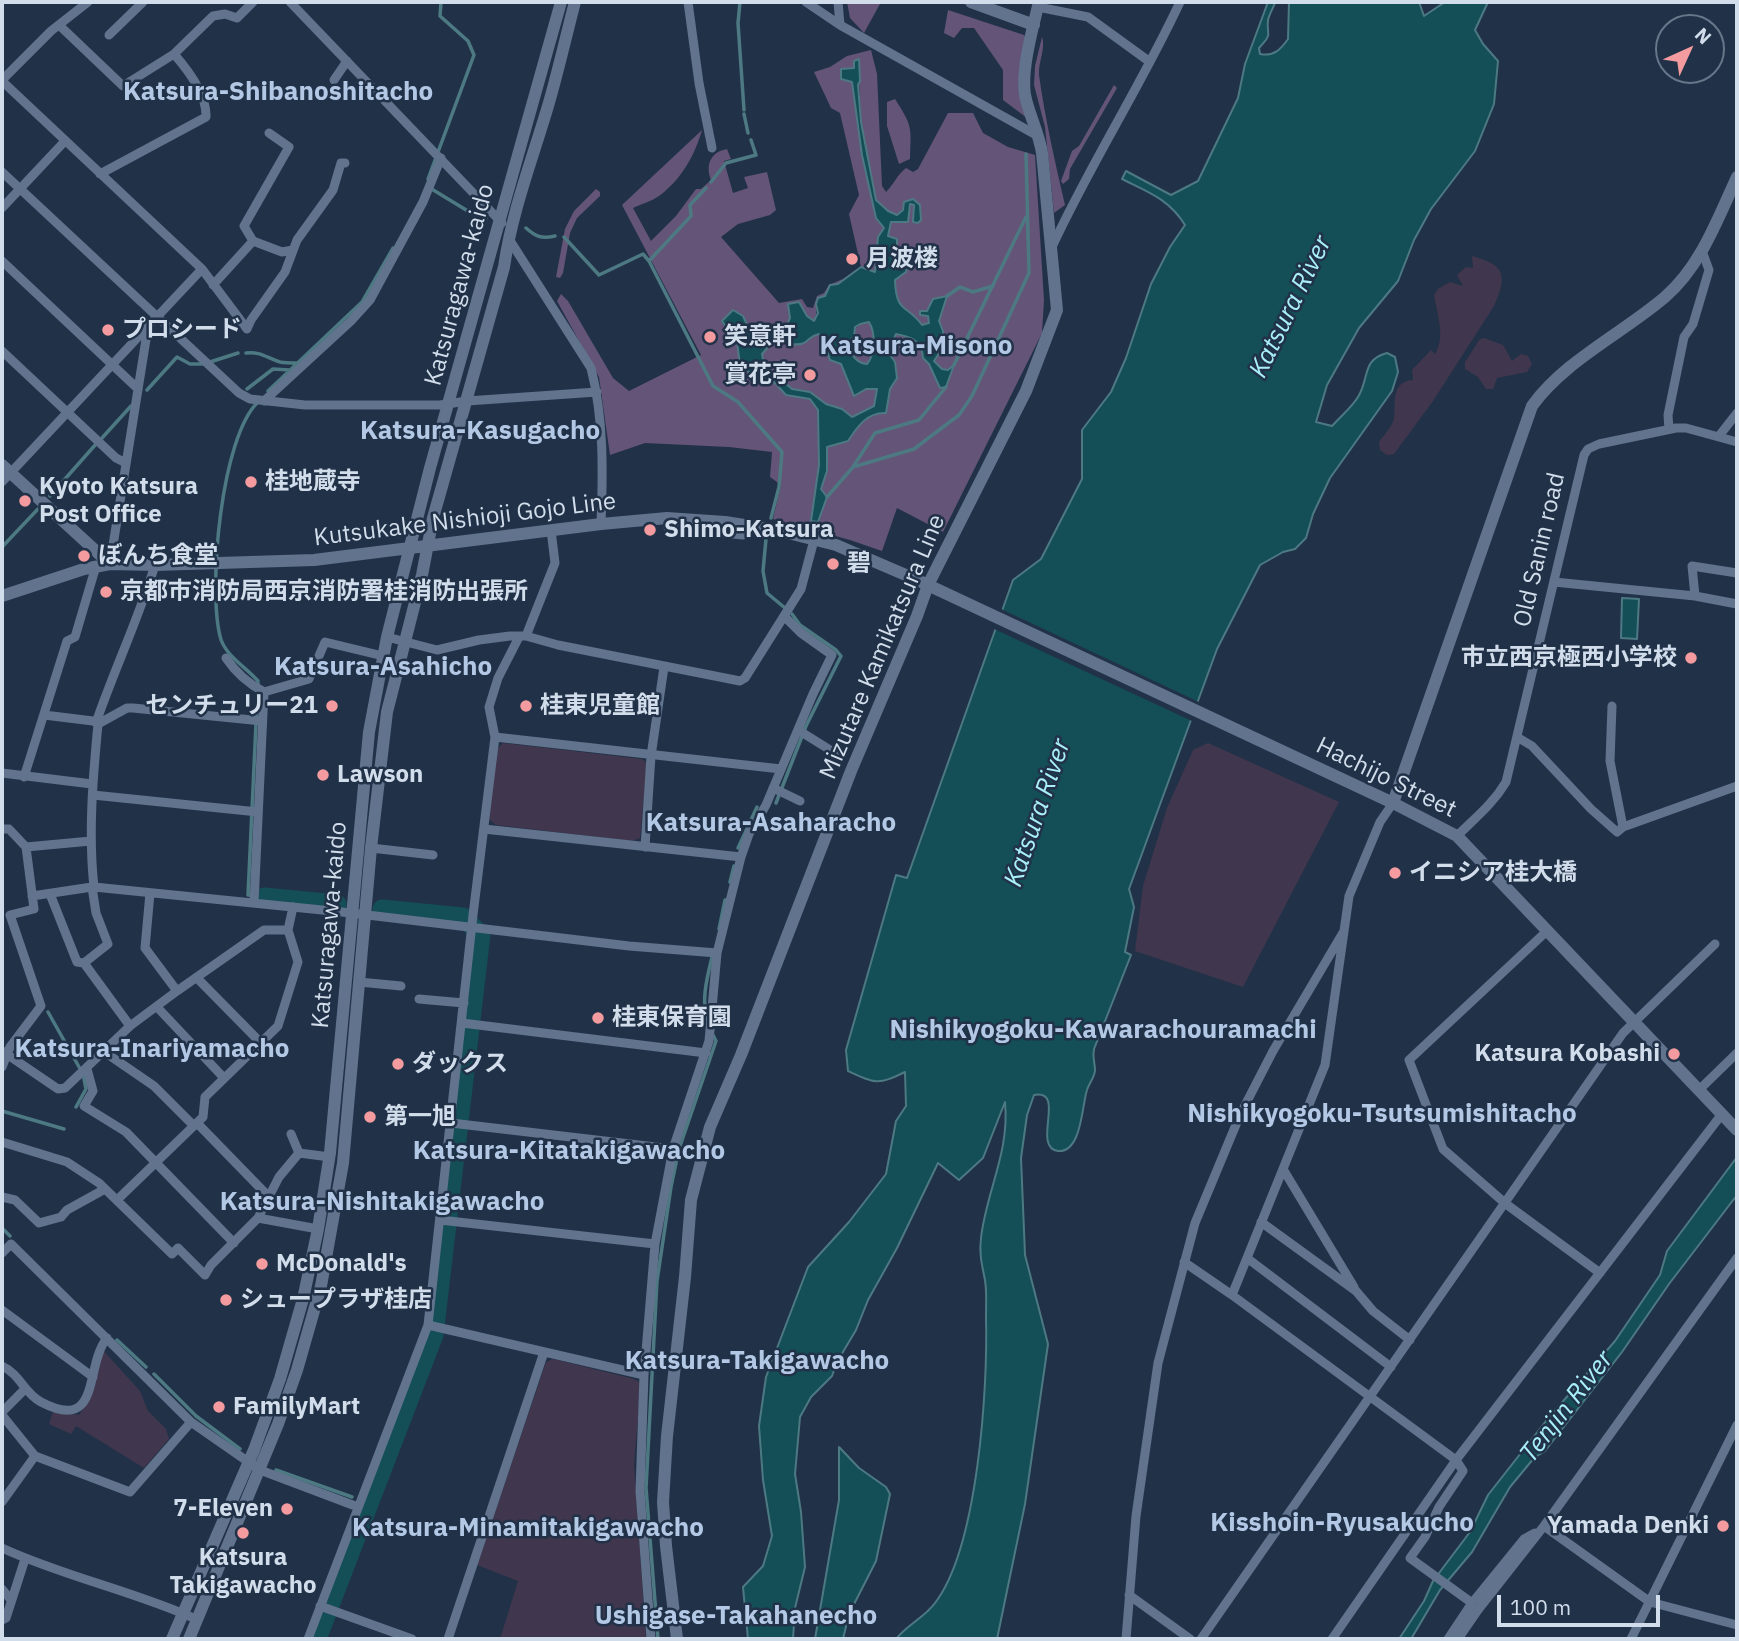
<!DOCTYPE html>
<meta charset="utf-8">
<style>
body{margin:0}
#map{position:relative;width:1739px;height:1641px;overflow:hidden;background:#213248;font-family:"IBM Plex Sans",sans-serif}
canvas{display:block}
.frame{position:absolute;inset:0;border:4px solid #d2ddeb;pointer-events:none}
.north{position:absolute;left:1655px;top:14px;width:70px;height:70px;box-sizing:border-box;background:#213248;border:2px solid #687689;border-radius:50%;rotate:45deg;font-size:19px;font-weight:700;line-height:28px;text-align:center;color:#d2ddeb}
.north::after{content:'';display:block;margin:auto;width:24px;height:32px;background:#f49b9f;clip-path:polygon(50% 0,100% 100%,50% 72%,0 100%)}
.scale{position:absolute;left:1497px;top:1595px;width:163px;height:32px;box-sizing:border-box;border:4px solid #d2ddeb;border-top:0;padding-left:9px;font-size:21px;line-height:24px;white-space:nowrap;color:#d2ddeb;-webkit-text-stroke:5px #213248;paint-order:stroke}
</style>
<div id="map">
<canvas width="1739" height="1641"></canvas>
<div class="frame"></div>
<div class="north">N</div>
<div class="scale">100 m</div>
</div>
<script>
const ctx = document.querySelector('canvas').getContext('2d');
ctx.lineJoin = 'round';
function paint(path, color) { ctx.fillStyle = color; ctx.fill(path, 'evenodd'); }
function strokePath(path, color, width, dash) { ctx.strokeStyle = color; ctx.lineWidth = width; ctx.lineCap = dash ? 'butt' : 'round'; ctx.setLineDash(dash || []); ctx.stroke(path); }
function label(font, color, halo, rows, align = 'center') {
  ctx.font = font + ' "IBM Plex Sans","Noto Sans JP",sans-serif'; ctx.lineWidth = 5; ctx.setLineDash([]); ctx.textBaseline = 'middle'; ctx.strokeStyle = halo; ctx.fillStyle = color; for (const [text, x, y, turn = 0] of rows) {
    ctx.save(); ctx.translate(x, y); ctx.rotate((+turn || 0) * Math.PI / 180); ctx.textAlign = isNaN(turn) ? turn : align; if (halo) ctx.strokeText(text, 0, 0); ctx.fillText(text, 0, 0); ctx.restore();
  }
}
paint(new Path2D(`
 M1472,256C1505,265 1508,275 1494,306L1433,401L1394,454L1387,455L1380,450L1379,442C1383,436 1393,426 1394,418C1396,403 1390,382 1413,380L1412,370L1431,350L1435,354C1446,337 1437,314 1434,295L1438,289L1450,282L1463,286L1457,275L1466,267L1473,268Z
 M1484,338L1503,345L1512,361L1521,354L1528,356L1532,364L1527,372L1497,378L1493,389H1486L1478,377L1465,369V362L1480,339Z
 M503,743L642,759L647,763L640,838L632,841L496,825L489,819L497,749Z
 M1208,743L1339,802L1243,987L1135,951L1143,886L1167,808L1193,750Z
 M101,1348L140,1391L148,1411L166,1429L169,1439L144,1468L76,1426L71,1434L49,1424L53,1411L79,1415C96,1393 97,1375 101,1348Z
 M553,1359L634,1379L641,1383L634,1464L646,1639H500L518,1581L477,1565L546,1362Z`), '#40364d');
paint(new Path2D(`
 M847,2H881L864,33L850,18Z
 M948,10L1024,35L1028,42L1027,118L1003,100V70L974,28H962L954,38L944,33Z
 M1042,37C1046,49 1038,62 1039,75C1045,118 1055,162 1065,205L1054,213L1045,127L1034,85L1035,66Z
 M871,50L877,74L882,186L886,192C894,184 897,175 906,168L913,172L918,169L948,113H973L983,133L1008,147L1035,155L1044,300L1042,333L943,532L897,508L882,551L850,540L773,519L781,485L770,477L772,452L729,447L645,443L610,455L599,377L557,301L561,294L568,301L613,378L629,391L701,355L622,205L702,130C695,155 681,180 659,196C652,201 641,204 633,208L651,241L676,216L696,189H701L711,180C705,164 711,152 727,149L731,159L724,161L733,193L748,188L744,177L767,172L776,210L770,215L738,224L721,237L779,303L802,299L807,307L813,308L817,296L824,293L829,285L843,279L861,267L849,214L859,195L840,113L831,108L814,72L830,67L847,56ZM858,60L861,122L876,200L888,211L897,215L903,210L905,202L913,199L920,206L921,220L918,223L913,222L915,204H910L908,222H891L887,236L897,239V251L908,264L906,272L895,280C896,314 908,303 921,325L929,323L928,316L920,315V311H927L933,299L947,296L939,321L943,331L942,345L938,347V355L934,361L942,369L948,370L954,366L946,387L940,388L929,364L923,358C922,341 912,337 897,333L888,352L895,362L897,378L890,389L886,413C867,412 857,427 848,441L827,447V471L821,489L827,497L818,521H811L819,465V410L810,399L786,395L773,382L754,376L740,365L737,342L722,322L733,310L743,316L755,336L763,331L785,329L790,318L788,304L799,302L807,316L814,322C818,313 815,307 818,298L825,296L830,285L838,284L861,267L876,272L878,237L884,229L876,218L862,155L852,82L841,79V69L854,68V61Z
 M1114,85L1117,88L1070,169L1069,179L1063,184L1061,181L1072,151L1079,146Z
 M895,99C913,127 911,127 910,159L899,164L887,126V102Z
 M596,189L600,192V196L577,218L570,233L563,273L560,278L556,277L565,229L574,211Z
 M869,322C876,333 875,355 867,365L855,362L853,354L845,343L850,341C854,329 856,324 869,322Z
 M819,334L823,339L830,360L841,363L855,395L866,389H877L874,406L852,417L842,409L826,404L810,392L792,389L764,364L762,354L774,340C782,343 795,347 804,343C810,339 811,336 819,334Z`), '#645478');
const water = new Path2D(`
 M1268,2L1275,3C1273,8 1269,15 1268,20C1266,36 1274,32 1259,48L1260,54C1274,57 1281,49 1288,39L1289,2H1419L1424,16L1445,2H1488L1475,30L1483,44L1498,61L1494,104L1475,151L1431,209L1414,240L1398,281L1359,328L1327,385L1316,422L1332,426C1340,417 1352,407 1358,397C1370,378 1361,360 1387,353L1395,357L1398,372L1392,391L1330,478L1313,514L1306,538L1295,549L1283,552L1260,565L1217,649L1129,889L1134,907L1125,952L1131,955L1094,1049C1092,1058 1095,1062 1095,1070C1095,1077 1089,1083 1087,1090C1082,1104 1082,1153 1058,1151C1031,1147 1067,1089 1034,1095L1027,1115L1021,1158L1025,1255L1048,1344L1025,1504L997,1639H896C907,1625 925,1617 935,1603C978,1547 988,1388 986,1317C986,1305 987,1292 985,1280C982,1265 979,1254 981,1238C986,1192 1010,1152 1005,1102L983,1158L959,1180L938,1163L897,1248L868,1300L856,1330L837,1362L832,1376L811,1397L800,1417L795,1474L801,1512L805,1567L795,1608L793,1639H748L743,1587L763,1566L772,1536L763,1480L759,1426L766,1377L808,1267L849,1222L886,1174L896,1121L906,1106L905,1072C878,1085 876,1084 848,1071L846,1050L896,875L907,878L1013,580L1041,559L1082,479V430L1111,392L1126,358L1151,284L1170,247L1185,225C1169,199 1148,192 1122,179L1126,171L1171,195L1198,181L1238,98L1245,64Z
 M859,59L860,81L858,85L861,122L876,200L888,211L897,215L903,210L904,202L913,199L920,205L921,220L918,223L913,222L914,205L910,204L908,222H891L888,236L897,239V251L908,264L906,272L895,280C896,314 907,304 922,325L929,323L928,316L920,315V311H927L933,299L947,296L939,321L943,331L942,345L938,347V355L934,361L942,369L948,370L954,365L946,387L940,388L929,364L923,358C922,341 912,337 896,334L888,352L895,362L897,378L890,389L886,413C867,412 857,427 848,441L827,447V471L821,489L827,497L818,522L811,521L819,465L818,410L810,399L786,395L774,382L754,376L740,365L737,342L722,321L733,310L743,316L749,329L755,335L763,331L785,329L790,318L788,304L799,302L807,316L814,321L818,313L816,304L818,298L825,296L830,285L838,284L861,267L875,272L878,237L884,228L876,218L862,155L852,82L841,79V69L854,68V61ZM869,322C876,333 875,355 867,364C855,363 851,353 846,343L854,337L855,327L860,324ZM819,334L823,339L830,360L841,364L854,396L866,389H877L874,406L852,417L842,409L826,404L810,392L792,389L764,365L762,354L774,340C782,342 795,347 804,343C810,339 810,336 819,334Z
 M1622,598L1639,599L1637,639L1621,638Z
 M1737,1157V1195L1669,1284L1622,1352L1545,1451L1534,1458L1510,1487L1472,1552L1440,1590L1411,1639H1399L1424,1601L1433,1581L1470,1532L1488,1495L1546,1421L1615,1341L1660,1275L1667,1251Z
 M839,1447L859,1468L886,1487L890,1494L876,1561L849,1614L843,1639H815L839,1500Z`);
paint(water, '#144e56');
strokePath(water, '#4d7983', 2);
paint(new Path2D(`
 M999,608L1201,703L1194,722L992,628Z`), '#213248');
strokePath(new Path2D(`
 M740,2L738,23L744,110
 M744,114L748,133
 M428,179L474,55L468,41L440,16L441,2
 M711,182L726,163L756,155L751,140
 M430,188L481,219L486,218
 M706,188L690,205L691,216L649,261L713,386L738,402L782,452L779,487L771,518
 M526,228C536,237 542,239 555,236
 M564,237L599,275L643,254L649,261
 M947,296L960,287L973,292L993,286
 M246,353C260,351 267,358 280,362C285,363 292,363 298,363
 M210,362L238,353
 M954,365L1026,217
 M247,389L273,369L290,370
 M147,390L177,357L190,364H202
 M268,391L362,302L393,248
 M258,402C221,437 208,587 220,636C224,655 246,667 258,681L248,895L264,897
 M102,438L131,406
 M853,467L875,433L919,420L946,387
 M50,496L96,444
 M827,497L853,467L914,449L959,415L972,396L1029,273L1026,154
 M766,539L763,571L767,593L785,608
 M2,547L38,509
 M776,803L806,726L841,656L836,650L800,625L792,614
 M738,848L757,807
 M730,882L734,866
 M719,929L725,900
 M48,1012L83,1074L86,1089L76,1107
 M708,1021C700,1001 708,974 713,953
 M2,1111L64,1129
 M2,1228L10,1236
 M117,1340L146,1367
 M154,1374L196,1416L240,1449
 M276,1470L352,1497
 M658,1639L646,1488L657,1281L671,1187L679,1149L716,1041L713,1035`), '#4d7983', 3.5);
strokePath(new Path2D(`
 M264,897L337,904
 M317,1639L434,1335L481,935L463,917L382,909`), '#144e56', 19);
strokePath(new Path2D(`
 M290,2L502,223
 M688,2L699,83L712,148
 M806,2L840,25L1038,136
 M838,2L840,25
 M1038,7L1088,17L1150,62
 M59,25L123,86L174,54L213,16L225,14L237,18L253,2
 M109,35L143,2
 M2,80L51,31L88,2
 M334,80L347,61
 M2,81L202,269L247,329L251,320L285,272L297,240L333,190L341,163H345
 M269,133L289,147L244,226L253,241L282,252L293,250
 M2,172L239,393L250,399L305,405H440L467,401L597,392
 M100,174L206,117C207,96 188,70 174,54
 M2,208L65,141
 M509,239L591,368C604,420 603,471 601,524
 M1051,249C1090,164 1141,86 1180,2
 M2,261L137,388
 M213,285L253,241
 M2,351L116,458L126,463
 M264,401L351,321L370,300L423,202L441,158
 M1669,429L1668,415L1684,337L1693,324L1709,270L1702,251
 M1719,436L1737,413
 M2,482L202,269
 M667,518L668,527L743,535
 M110,564L148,327
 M1554,582L1695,596L1737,604
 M1695,596L1692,566L1737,573
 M526,636L555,563L551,530
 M387,637L437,650L479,640L510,636H526L558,645L740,681L745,678L801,589L814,540
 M226,658C236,673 249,684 264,692L309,679L325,642L383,656
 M44,715L93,721L98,724V717C116,666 139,617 155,565
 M798,730L835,753
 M495,737L781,769
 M1517,737L1532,746L1591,809L1617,832L1623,827L1610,761L1612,706
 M2,773L92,784
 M24,777L67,641L75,637L96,566
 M773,788L800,801
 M93,795L258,812
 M1623,827L1737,786
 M2,829H9L26,847L34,909L10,915L41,1006L10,1047L2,1067
 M484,829L741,857
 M1457,836C1475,818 1493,804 1506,782L1584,455L1588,449L1599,444L1676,428H1686L1737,442
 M26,847L91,841
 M645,847L651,756L664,667
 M371,848L433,855
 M94,887L342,912L629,946L717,953
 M150,893L145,948L177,991
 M50,894L77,962L84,963L108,944L96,913L92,887H94C88,833 93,777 98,724L127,708H133L262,721
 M32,896L92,887
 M254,903L264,692
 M1548,930L1409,1060L1443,1149L1506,1204L1600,1273
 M84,963L130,1026
 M197,978L261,1043
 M359,982L401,986
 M419,999L464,1003
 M157,1007L224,1078
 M462,1023L706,1053
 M2,1051L58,1089L65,1088L130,1026L177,991L264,930H288
 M103,1051L154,1086L194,1126
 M87,1069L93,1091L84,1106L126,1132L234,1243
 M1699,1090L1737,1053
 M197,1123L269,1197
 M451,1123L673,1149
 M291,1134L299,1153L330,1157
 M2,1142L67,1162L99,1183L172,1254L178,1248L205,1275L211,1265L258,1218L279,1177L299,1153
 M1283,1169L1354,1287
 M2,1197L15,1200L39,1223L61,1217L67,1210L105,1189
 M117,1200L203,1117L205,1097L278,1026L298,962L288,930L293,907
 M258,1218L318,1229
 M440,1220L655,1244
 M1261,1222L1356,1291L1373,1311L1410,1340
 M2,1253L11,1244L191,1422L260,1470L358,1507
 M1247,1258L1391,1367
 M1184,1262L1232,1295L1456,1460L1463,1471L1439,1507L1425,1537L1410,1558L1472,1603
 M1232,1295L1325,1065L1349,896L1380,822L1393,803
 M2,1310L93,1377
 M428,1325L644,1375
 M2,1366C21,1375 23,1392 41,1402C102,1434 84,1366 107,1338
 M2,1412L24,1390
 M2,1415L35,1456L130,1492L191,1422
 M2,1502L35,1456
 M1544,1526L1650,1602L1737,1625
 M2,1548C65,1577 134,1591 198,1620
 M2,1589L11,1600
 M1129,1595L1190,1639
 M320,1606L412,1639
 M2,1620L6,1618L25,1559
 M308,1639L428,1325L473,915L495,737L489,707L498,678L519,637
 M448,1639L544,1352
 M651,1639L640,1491L644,1375L655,1244L673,1149L709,1041L717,953L741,857L749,834L766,805L813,694L832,655L801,633L785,617
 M1126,1639L1136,1516L1158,1363L1195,1223L1240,1115L1273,1051L1344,931
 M1201,1639L1623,1033L1715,944
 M1332,1639L1456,1460L1722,1114
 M1448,1639L1472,1603L1524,1539L1535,1533
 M1458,1639L1478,1610L1544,1526L1737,1258
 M1631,1639L1737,1425`), '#61738d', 9);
strokePath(new Path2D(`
 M971,2L1034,25
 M2,465L110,564
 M2,596L84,569L110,564L155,565L314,560L601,524L667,518L725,522L776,530L836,545L915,579L1393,803L1457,836L1737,1130
 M1393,803L1532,406C1564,361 1623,333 1665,297C1701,266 1718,218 1737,177
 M172,1639L254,1450L280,1379L303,1299L318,1229L330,1153L369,732L387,637L430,468L561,2
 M189,1639L278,1424L297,1370L321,1286L343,1163L371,848L387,712L422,575L433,518L504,267C512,211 532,160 548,106C558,72 566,36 575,2
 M677,1639L666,1546L663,1502L667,1436L685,1277L691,1200L710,1127L741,1055L851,771L917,616L928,585L1026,391L1057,310L1042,153C1039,133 1029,115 1025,95C1021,69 1033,27 1039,2`), '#61738d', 12);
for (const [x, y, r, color] of [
 [852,259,7,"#f49b9f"],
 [108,330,7,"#f49b9f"],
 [710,337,7,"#f49b9f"],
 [810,375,7,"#f49b9f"],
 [251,482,7,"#f49b9f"],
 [25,501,7,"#f49b9f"],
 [650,530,7,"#f49b9f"],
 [84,556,7,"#f49b9f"],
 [833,564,7,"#f49b9f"],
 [106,592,7,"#f49b9f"],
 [1691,658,7,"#f49b9f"],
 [332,706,7,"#f49b9f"],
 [526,706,7,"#f49b9f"],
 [323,775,7,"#f49b9f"],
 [1395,873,7,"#f49b9f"],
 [598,1018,7,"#f49b9f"],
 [1674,1054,7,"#f49b9f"],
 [398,1064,7,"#f49b9f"],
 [370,1117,7,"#f49b9f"],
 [262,1264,7,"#f49b9f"],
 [226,1300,7,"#f49b9f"],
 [219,1407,7,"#f49b9f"],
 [287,1509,7,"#f49b9f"],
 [1723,1526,7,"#f49b9f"],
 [243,1533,7,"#f49b9f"]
]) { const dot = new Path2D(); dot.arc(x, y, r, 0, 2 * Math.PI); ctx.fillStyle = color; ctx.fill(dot); strokePath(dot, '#213248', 2.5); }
label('bold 24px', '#d2ddeb', '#213248', [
 ["月波楼",866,259],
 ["プロシード",122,330],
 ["笑意軒",724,337],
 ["賞花亭",796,375,"right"],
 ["桂地蔵寺",265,482],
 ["Kyoto Katsura",39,487],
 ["Post Office",39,515],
 ["Shimo-Katsura",664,530],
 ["ぼんち食堂",98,556],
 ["碧",847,564],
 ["京都市消防局西京消防署桂消防出張所",120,592],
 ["市立西京極西小学校",1677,658,"right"],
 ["センチュリー21",318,706,"right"],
 ["桂東児童館",540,706],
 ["Lawson",337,775],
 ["イニシア桂大橋",1409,873],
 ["桂東保育園",612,1018],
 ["Katsura Kobashi",1660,1054,"right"],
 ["ダックス",412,1064],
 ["第一旭",384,1117],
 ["McDonald's",276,1264],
 ["シュープラザ桂店",240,1300],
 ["FamilyMart",233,1407],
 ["7-Eleven",273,1509,"right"],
 ["Yamada Denki",1709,1526,"right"],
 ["Katsura",243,1558,"center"],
 ["Takigawacho",243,1586,"center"]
], 'left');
label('24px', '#d2ddeb', '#213248', [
 ["Katsuragawa-kaido",460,285,-75],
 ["Kutsukake Nishioji Gojo Line",465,520,-7],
 ["Old Sanin road",1540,550,-77],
 ["Mizutare Kamikatsura Line",883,647,-67],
 ["Hachijo Street",1386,778,26],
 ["Katsuragawa-kaido",330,925,-85]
]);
label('bold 26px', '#b3c8e5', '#213248', [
 ["Katsura-Shibanoshitacho",278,92],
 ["Katsura-Misono",916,346],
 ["Katsura-Kasugacho",480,431],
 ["Katsura-Asahicho",383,667],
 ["Katsura-Asaharacho",771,823],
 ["Nishikyogoku-Kawarachouramachi",1103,1030],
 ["Katsura-Inariyamacho",152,1049],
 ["Nishikyogoku-Tsutsumishitacho",1382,1114],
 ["Katsura-Kitatakigawacho",569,1151],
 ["Katsura-Nishitakigawacho",382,1202],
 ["Katsura-Takigawacho",757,1361],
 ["Kisshoin-Ryusakucho",1342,1523],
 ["Katsura-Minamitakigawacho",528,1528],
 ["Ushigase-Takahanecho",736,1616]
]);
label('italic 26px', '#a9effa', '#213248', [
 ["Katsura River",1291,307,-64],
 ["Katsura River",1038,813,-71],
 ["Tenjin River",1567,1407,-52]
]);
</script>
